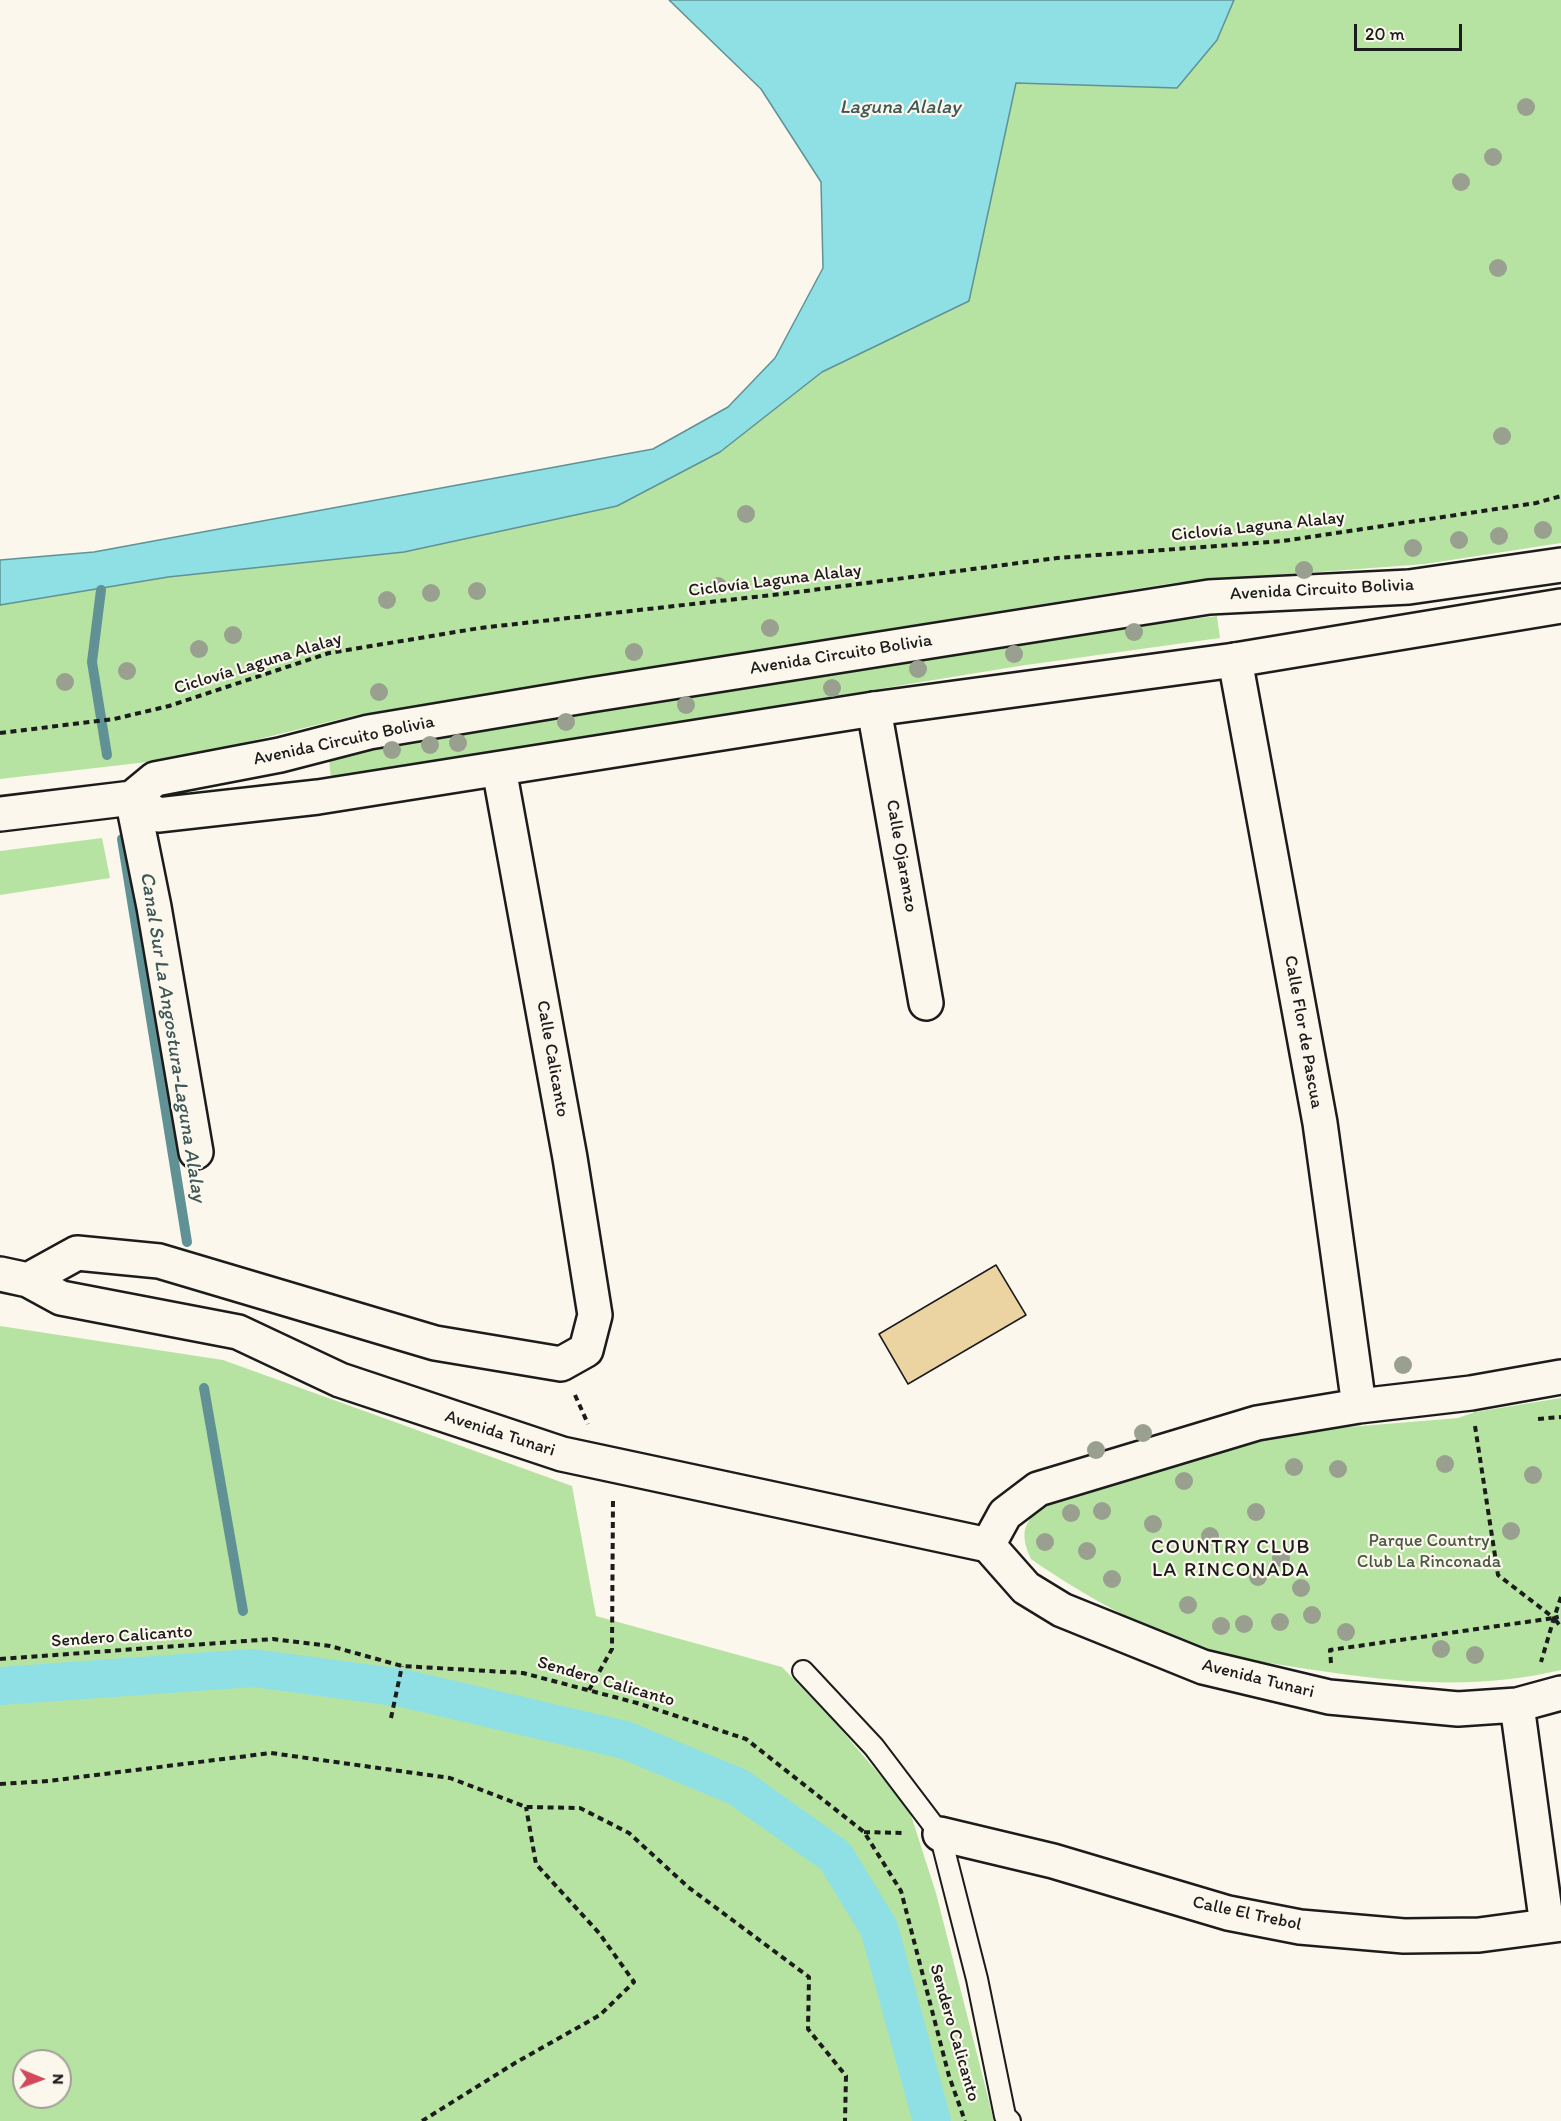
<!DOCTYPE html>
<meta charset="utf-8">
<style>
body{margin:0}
#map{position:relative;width:1561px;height:2121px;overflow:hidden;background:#fbf7ec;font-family:Itim,sans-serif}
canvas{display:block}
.north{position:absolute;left:12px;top:2049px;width:60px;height:60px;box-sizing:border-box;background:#fbf7ec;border:2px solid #a29f99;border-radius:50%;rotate:91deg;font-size:16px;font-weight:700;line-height:24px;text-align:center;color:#1c1c1c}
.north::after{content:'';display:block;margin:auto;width:21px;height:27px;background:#d1495b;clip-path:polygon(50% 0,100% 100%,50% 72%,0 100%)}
.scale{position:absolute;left:1354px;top:24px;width:108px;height:27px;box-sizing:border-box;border:3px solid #1c1c1c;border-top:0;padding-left:8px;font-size:18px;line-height:21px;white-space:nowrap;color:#1c1c1c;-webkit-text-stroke:4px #fbf7ec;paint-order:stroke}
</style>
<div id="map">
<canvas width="1561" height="2121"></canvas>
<div class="north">N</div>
<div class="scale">20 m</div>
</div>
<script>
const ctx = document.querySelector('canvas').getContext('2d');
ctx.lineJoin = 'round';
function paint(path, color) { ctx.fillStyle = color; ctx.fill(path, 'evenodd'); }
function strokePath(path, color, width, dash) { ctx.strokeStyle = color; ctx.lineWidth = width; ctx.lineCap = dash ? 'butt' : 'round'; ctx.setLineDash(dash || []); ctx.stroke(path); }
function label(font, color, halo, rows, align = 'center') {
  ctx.font = font + ' Itim,sans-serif'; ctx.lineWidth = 4.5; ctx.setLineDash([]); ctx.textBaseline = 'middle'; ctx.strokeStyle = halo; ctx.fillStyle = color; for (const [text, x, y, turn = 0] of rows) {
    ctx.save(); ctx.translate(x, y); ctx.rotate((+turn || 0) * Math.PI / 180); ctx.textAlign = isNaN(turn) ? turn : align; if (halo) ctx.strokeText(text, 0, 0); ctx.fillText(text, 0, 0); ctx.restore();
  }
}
paint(new Path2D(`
 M1234,0H1561V543L1425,564L1173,583L357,715L182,758L0,779V605L168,577L404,552L617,506L720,452L822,372L969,301L1016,83L1177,88L1217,40Z
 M1217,616L1220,638L1019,666L331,779L329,758L360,750L549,715L1042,638Z
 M102,838L110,878L0,895V851Z
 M0,1326L223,1360L572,1486L596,1616L782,1667L831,1718L909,1809L936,1893L994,2121H0ZM24,2061H60V2097H24Z
 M1561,1398V1670C1485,1688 1411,1684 1335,1673C1300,1668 1266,1663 1231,1656C1161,1639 1090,1600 1031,1559C1017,1530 1026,1516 1053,1502L1289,1432L1458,1418L1475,1412Z`), '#b6e3a1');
const water = new Path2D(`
 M669,0H1234L1217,40L1177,88L1016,83L969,301L822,372L720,452L617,506L404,552L168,577L0,605V560L94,552L653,449L728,407L775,358L823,268L821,182L761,89Z`);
paint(water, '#8ee0e5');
strokePath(water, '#609295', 1.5);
strokePath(new Path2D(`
 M101,590L92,662L107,755
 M122,839L187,1242
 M204,1388L243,1611`), '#609295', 10);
strokePath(new Path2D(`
 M0,1686L253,1668L402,1688L625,1740L738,1787L835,1856L879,1928L932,2121`), '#8ee0e5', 38);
const building = new Path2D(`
 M996,1265L1026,1315L908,1384L879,1334Z`);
paint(building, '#ecd4a2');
strokePath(building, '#1c1c1c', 1.5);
const service = new Path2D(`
 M803,1671L874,1747L940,1834L977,1979L1005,2116L1010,2121`);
const minor = new Path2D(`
 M1235,660L1320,1123L1359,1406
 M874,709L926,1003
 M132,798L154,907L196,1152
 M0,1274L28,1280L61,1298L238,1332L340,1380L562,1454L988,1545L1026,1588L1062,1610L1203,1667L1329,1697L1458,1709L1517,1705L1561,1693
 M28,1280L77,1253L159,1261L435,1343L561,1364L586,1350L595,1315L570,1158L499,769
 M988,1545L1005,1514L1038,1489L1257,1423L1359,1406L1471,1393L1561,1377
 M1517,1705L1547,1926
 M940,1834L1053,1861L1228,1913L1300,1927L1404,1936L1479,1935L1561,1924`);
const primary = new Path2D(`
 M132,798L158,815L318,797L874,709L1235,660L1561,606
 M0,814L132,798L155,779L280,755L369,732L590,695L1209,597L1409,587L1561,565`);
strokePath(service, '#1c1c1c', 24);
strokePath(minor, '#1c1c1c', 38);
strokePath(primary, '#1c1c1c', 38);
strokePath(new Path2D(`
 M0,733L114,719L169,706L329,653L480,628L790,593L1057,558L1283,541L1536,503L1561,496
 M575,1395L588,1424
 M1538,1419L1561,1417
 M1475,1426L1498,1575L1554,1618L1541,1662
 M1561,1597L1554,1618L1561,1616
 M0,1659L273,1639L330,1646L402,1666L523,1673L637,1703L746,1739L864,1832L901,1891L949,2076L965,2121
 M1331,1663L1330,1650L1554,1618L1561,1627
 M589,1690L612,1649L613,1499
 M391,1718L402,1666
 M0,1784L48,1781L271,1753L450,1778L526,1807L580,1808L629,1833L688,1887L809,1977L808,2029L846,2076L845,2121
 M864,1832L904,1833
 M422,2121L515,2063L600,2015L634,1982L599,1933L536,1864L526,1807`), '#1c1c1c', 4, [6, 4.5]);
strokePath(service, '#fbf7ec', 20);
strokePath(minor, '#fbf7ec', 33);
strokePath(primary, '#fbf7ec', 33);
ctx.fillStyle = '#9aa090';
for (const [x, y] of [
 [1526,107],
 [1493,157],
 [1461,182],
 [1498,268],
 [1502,436],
 [746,514],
 [1543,530],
 [1499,536],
 [1459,540],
 [1413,548],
 [1304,570],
 [718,586],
 [477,591],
 [431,593],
 [387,600],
 [770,628],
 [1134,632],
 [233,635],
 [199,649],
 [634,652],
 [1014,654],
 [918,669],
 [127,671],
 [65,682],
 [832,688],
 [379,692],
 [686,705],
 [566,722],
 [458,743],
 [430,745],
 [392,750],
 [1403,1365],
 [1143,1433],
 [1096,1450],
 [1445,1464],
 [1294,1467],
 [1338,1469],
 [1533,1475],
 [1184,1481],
 [1102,1511],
 [1256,1512],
 [1071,1513],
 [1153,1524],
 [1511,1531],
 [1210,1536],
 [1045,1542],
 [1087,1551],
 [1281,1558],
 [1258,1577],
 [1112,1579],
 [1301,1588],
 [1188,1605],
 [1312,1615],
 [1280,1622],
 [1244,1624],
 [1221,1626],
 [1346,1632],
 [1441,1649],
 [1475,1655]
]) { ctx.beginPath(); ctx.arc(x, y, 9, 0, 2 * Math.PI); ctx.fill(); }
label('18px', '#1c1c1c', '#fbf7ec', [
 ["Ciclovía Laguna Alalay",1258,527,-6],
 ["Ciclovía Laguna Alalay",775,581,-7],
 ["Avenida Circuito Bolivia",1322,590,-3],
 ["Avenida Circuito Bolivia",841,655,-9],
 ["Ciclovía Laguna Alalay",258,664,-17],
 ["Avenida Circuito Bolivia",344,741,-12],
 ["Calle Ojaranzo",901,856,80],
 ["Calle Flor de Pascua",1303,1032,80],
 ["Calle Calicanto",552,1059,80],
 ["Avenida Tunari",500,1434,18],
 ["Sendero Calicanto",122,1637,-4],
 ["Avenida Tunari",1258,1679,14],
 ["Sendero Calicanto",606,1682,16],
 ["Calle El Trebol",1247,1914,12],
 ["Sendero Calicanto",954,2033,74]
]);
label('18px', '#4a5844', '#fbf7ec', [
 ["Parque Country",1429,1541],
 ["Club La Rinconada",1429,1562]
]);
label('italic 20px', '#3e5758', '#fbf7ec', [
 ["Laguna Alalay",900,108],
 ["Canal Sur La Angostura-Laguna Alalay",172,1037,81]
]);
ctx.letterSpacing = '1.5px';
label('20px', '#1c1c1c', '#fbf7ec', [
 ["COUNTRY CLUB",1231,1548],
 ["LA RINCONADA",1231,1571]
]);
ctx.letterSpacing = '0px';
</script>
